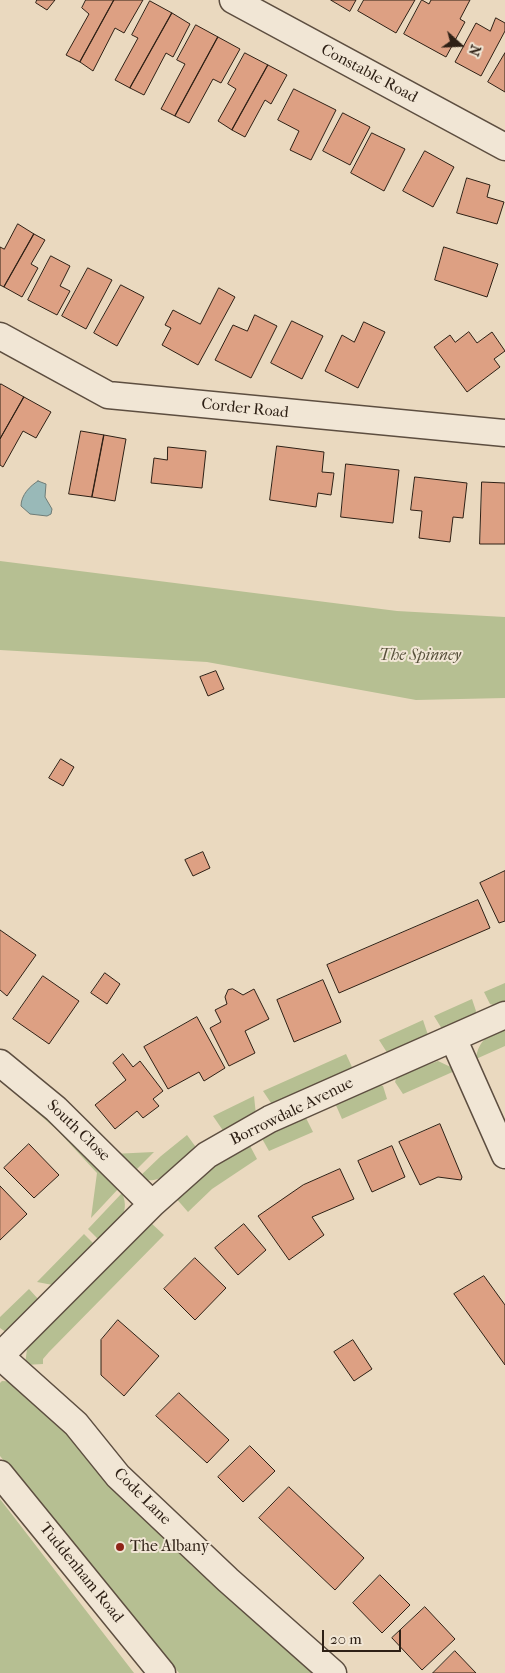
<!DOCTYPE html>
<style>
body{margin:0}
#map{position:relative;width:505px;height:1673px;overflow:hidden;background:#ead9bf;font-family:"IM FELL French Canon",serif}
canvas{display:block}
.north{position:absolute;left:435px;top:20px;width:50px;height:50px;-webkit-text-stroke:4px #f1e6d5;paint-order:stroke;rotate:110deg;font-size:14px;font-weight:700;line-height:20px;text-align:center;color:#2e2015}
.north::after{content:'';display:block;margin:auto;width:18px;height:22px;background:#2e2015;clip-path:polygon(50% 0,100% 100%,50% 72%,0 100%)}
.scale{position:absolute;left:322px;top:1630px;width:79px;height:22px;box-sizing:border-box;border:2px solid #2e2015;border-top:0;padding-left:6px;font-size:15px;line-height:18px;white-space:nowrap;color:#2e2015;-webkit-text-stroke:4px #f1e6d5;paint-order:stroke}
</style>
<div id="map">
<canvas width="505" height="1673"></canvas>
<div class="north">N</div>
<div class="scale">20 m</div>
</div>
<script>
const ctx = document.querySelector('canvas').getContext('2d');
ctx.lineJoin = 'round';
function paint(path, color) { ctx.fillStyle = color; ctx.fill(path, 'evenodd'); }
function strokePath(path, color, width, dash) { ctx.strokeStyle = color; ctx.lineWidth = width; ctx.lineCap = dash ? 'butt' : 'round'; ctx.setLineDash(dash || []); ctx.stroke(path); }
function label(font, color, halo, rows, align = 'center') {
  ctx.font = font + ' "IM FELL French Canon",serif'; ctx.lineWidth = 4; ctx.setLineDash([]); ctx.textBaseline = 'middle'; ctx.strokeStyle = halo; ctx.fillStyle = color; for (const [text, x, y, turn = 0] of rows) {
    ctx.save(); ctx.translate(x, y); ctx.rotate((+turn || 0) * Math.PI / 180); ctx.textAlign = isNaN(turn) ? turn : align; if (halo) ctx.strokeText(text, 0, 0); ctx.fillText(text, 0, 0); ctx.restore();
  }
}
paint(new Path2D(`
 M0,561L397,611L505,617V698L416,700L207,662L0,650Z
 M505,983V1002L496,1006L490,1004L484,992Z
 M472,999L476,1011L475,1017L442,1029L434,1016Z
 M423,1020L429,1038L388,1054L379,1040Z
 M505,1025V1046L476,1059C478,1040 490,1034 505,1025Z
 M346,1054L352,1067L350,1072L273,1106L263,1091Z
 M438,1061L457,1070L403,1094L395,1082L397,1076Z
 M0,1073L24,1093L119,1188L91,1218L97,1173L57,1130L0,1080Z
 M377,1084L383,1086L387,1099L342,1119L335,1103Z
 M254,1096L256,1115L224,1132L213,1116Z
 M305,1116L313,1132L269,1151L260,1135Z
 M187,1135L198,1150C181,1164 161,1188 138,1178L161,1156Z
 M248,1142L257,1159L212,1189L188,1212L174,1196L211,1165Z
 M154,1152L132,1174L112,1154Z
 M122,1193C132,1215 114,1227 101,1242L88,1229Z
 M150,1222L164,1235L49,1352L43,1359V1364L25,1365L27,1349L34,1338Z
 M84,1234L96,1246L58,1286L37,1282Z
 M29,1289L39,1300L10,1335L0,1328V1317Z
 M2,1381L20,1382L180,1545L191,1565L320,1673H179L0,1456V1383Z
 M0,1499L134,1673H0Z`), '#b6bf92');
const water = new Path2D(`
 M38,481L46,484L45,497L52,509L51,514L47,516L30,514L21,506C21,495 30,486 38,481Z`);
paint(water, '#99b9b8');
strokePath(water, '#6e7c77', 1);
const building = new Path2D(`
 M37,0H55L47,10L36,3Z
 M86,0H114L80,62L66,55L89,14L82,8Z
 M114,0H143L124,33L115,28L93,71L80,62Z
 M331,0H356L350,11Z
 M364,0H415L396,33L358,11Z
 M422,0L429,4L431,0H470L460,19L465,22L446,57L404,34Z
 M150,1L172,13L130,88L115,80L138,38L132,35Z
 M172,13L190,24L173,57L166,53L144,95L130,88Z
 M496,18L505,23V31L481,76L455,62L476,23L490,31Z
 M196,25L218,37L175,116L161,109L185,64L177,60Z
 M218,37L240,49L221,83L213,79L189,123L175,116Z
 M245,53L268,65L232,130L218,121L236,89L228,84Z
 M505,53V92L488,82Z
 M268,65L287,75L271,104L265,100L245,137L232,130Z
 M294,89L336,110L311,160L290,150L299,131L278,120Z
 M343,113L370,127L350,165L323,151Z
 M372,133L405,149L384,191L351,173Z
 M425,151L454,167L433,207L403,191Z
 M467,178L490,185L487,197L504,202L497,224L457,213Z
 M18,224L34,234L4,287L0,285V247L4,249Z
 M34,234L45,240L31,264L38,268L22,297L4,287Z
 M444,247L498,264L487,297L435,280Z
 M51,256L70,266L60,286L70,291L57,315L28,300Z
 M88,268L112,280L86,329L62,316Z
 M121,285L144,297L117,346L94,333Z
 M219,288L235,297L198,365L162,345L171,328L165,325L173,310L200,324Z
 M255,315L277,326L251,378L215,360L233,325L247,331Z
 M292,321L323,336L302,379L271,363Z
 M364,322L385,332L358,388L325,371L342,335L354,342Z
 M469,332L477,343L492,332L505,351L494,359L500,367L467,392L434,347L450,335L455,342Z
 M1,384L24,397L0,439V386Z
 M24,397L51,412L36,438L23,431L3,467L0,465V439Z
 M81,431L104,435L92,497L69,494Z
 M104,435L126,439L115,501L92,497Z
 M277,446L324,452L322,472L334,473L331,495L318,493L316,507L270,500Z
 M168,447L206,451L202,488L151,483L154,458L167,460Z
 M346,464L399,470L393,523L341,517Z
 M415,477L467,483L463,518L453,517L450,542L419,538L422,511L411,510Z
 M482,482L505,483V544H480Z
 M216,671L224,689L208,696L200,677Z
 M61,759L74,767L63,786L49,778Z
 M203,852L210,868L193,876L185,860Z
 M505,871V921L499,923L480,883Z
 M478,900L490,928L339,993L327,965Z
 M0,930L36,955L7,996L0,990Z
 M105,973L120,984L107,1004L91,993Z
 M43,976L79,1001L49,1044L13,1019Z
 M323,980L341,1022L294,1042L277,1000Z
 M233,989L243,995L254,989L269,1019L245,1031L255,1053L229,1066L210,1028L221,1022L215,1010L227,1004L225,997L228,990Z
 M197,1017L225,1068L204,1081L199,1072L168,1089L144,1047Z
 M123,1054L133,1067L140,1061L163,1091L153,1099L159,1106L143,1118L137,1111L115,1129L95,1105L126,1080L113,1063Z
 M440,1124L462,1177L461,1180L438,1177L420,1185L399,1142Z
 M29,1144L59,1175L34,1198L4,1168Z
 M392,1146L405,1177L372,1192L358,1161Z
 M340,1169L354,1199L312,1217L324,1235L289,1260L258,1216L303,1185Z
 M0,1186L27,1214L0,1240Z
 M244,1224L266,1250L238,1275L215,1248Z
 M195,1258L226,1288L195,1320L164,1289Z
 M484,1276L505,1305V1365L454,1294Z
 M118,1320L159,1356L124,1396L101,1375V1340Z
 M353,1340L372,1369L354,1381L334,1352Z
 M179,1393L229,1440L207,1463L156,1416Z
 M250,1446L275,1471L243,1502L218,1477Z
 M289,1487L364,1558L335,1590L259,1518Z
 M380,1575L410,1605L382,1633L353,1603Z
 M425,1607L455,1639L422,1670L392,1638Z
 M455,1651L476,1673H433Z`);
paint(building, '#dda083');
strokePath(building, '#2e2015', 1);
const minor = new Path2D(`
 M233,0L505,147
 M0,336L108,395L505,433
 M453,1038L505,1155
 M0,1063L56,1109L152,1204
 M0,1356L152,1204L207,1155L270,1119L505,1015
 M0,1356L76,1424L118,1476L228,1580L333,1673
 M0,1474L162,1673`);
strokePath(minor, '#5d4e40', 29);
strokePath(minor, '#f1e6d5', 26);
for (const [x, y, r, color] of [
 [120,1547,5,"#8f2418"]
]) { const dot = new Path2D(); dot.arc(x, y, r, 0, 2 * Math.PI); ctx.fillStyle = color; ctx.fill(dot); strokePath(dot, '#f1e6d5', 2); }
label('16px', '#2e2015', '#f1e6d5', [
 ["Constable Road",369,74,28],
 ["Corder Road",245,409,6],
 ["Borrowdale Avenue",292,1112,-26],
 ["South Close",78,1131,44],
 ["Code Lane",142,1497,45],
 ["Tuddenham Road",81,1573,51]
]);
label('italic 16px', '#57503a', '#f1e6d5', [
 ["The Spinney",420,656]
]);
label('16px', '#2e2015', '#f1e6d5', [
 ["The Albany",130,1547]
], 'left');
</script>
